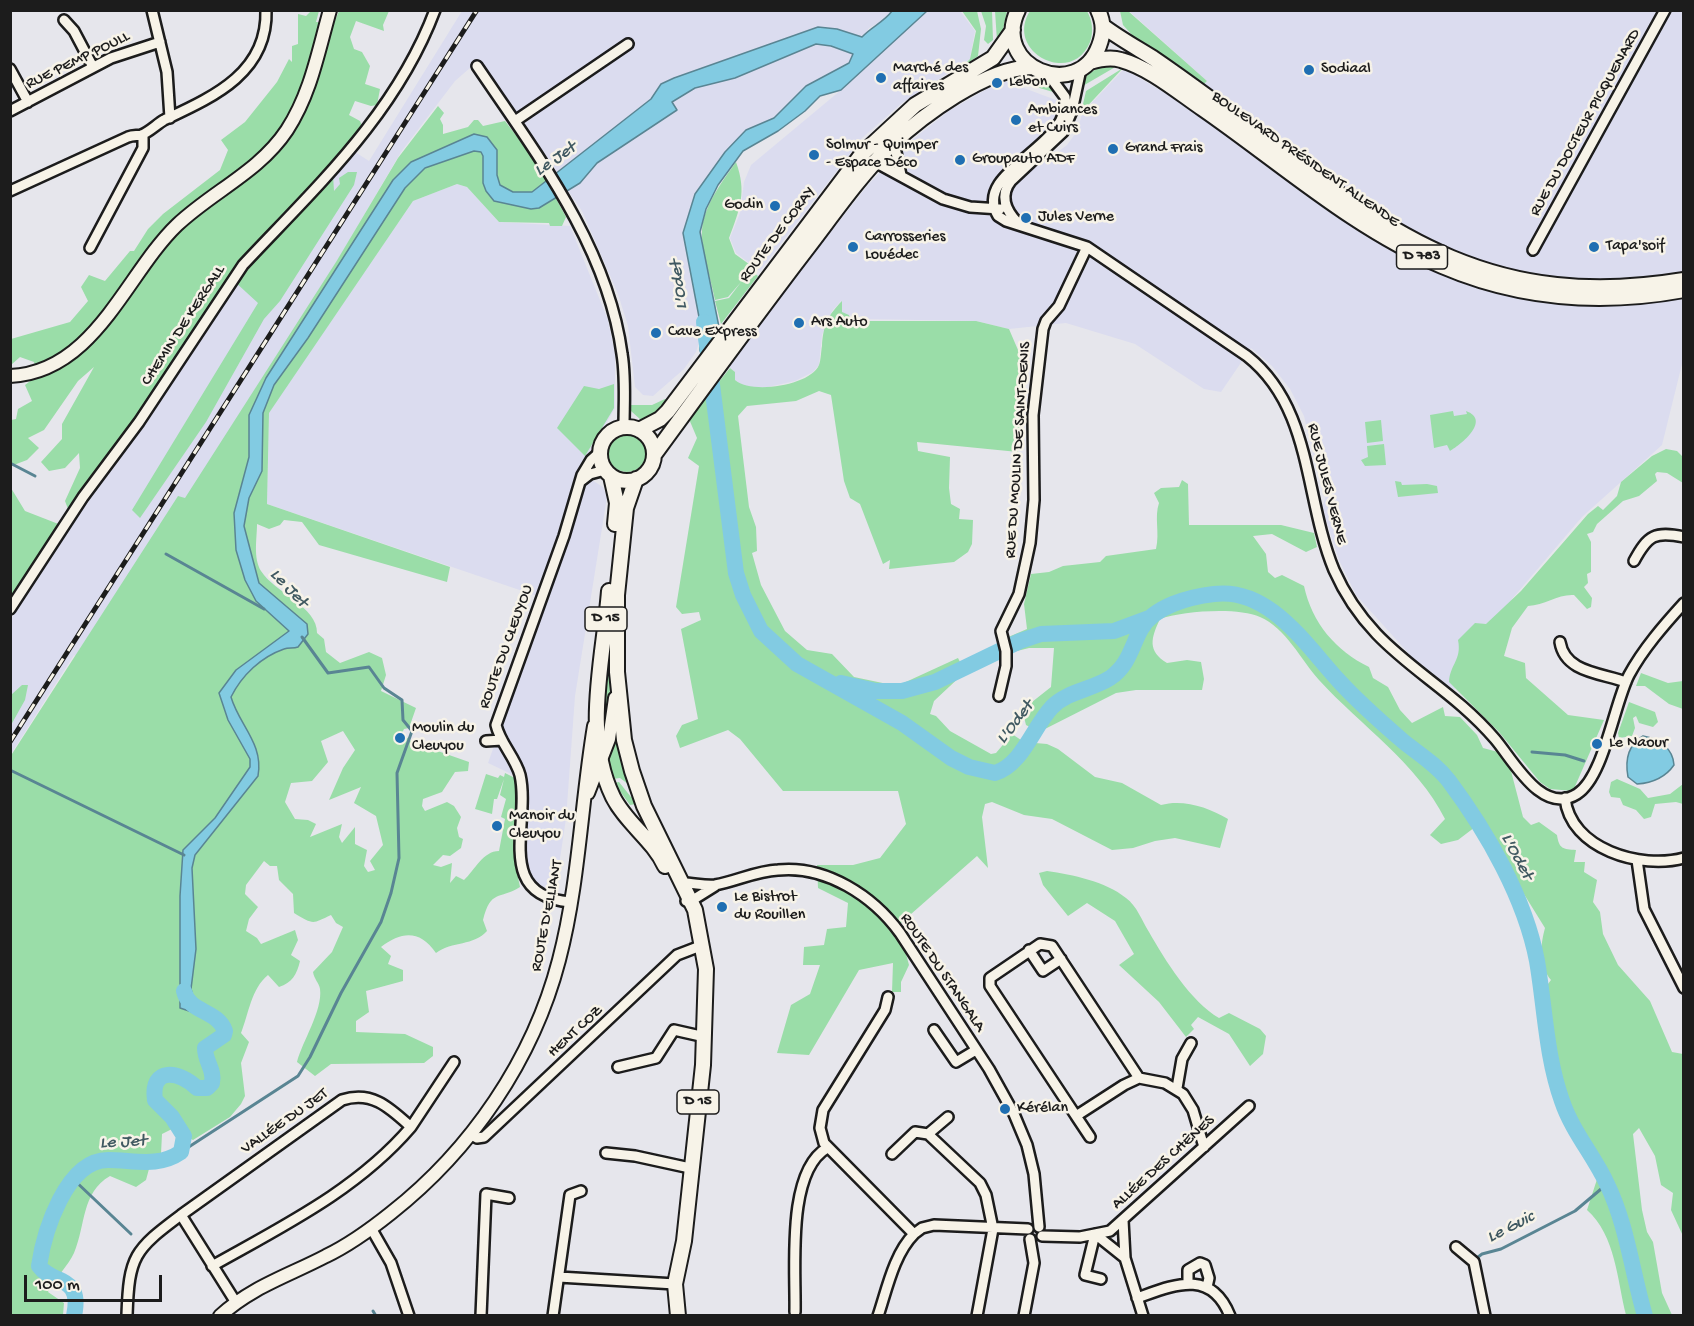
<!DOCTYPE html>
<meta charset="utf-8">
<style>
body{margin:0}
#map{position:relative;width:1694px;height:1326px;overflow:hidden;background:#e6e6ec;font-family:"Gochi Hand",sans-serif}
canvas{display:block}
.frame{position:absolute;inset:0;border:12px solid #1c1c1c;pointer-events:none}
.scale{position:absolute;left:24px;top:1275px;width:138px;height:27px;box-sizing:border-box;border:3px solid #1c1c1c;border-top:0;padding-left:8px;font-size:18px;line-height:21px;white-space:nowrap;color:#1c1c1c;-webkit-text-stroke:4px #f7f3e8;paint-order:stroke}
</style>
<div id="map">
<canvas width="1694" height="1326"></canvas>
<div class="frame"></div>
<div class="scale">100 m</div>
</div>
<script>
const ctx = document.querySelector('canvas').getContext('2d');
ctx.lineJoin = 'round';
function paint(path, color) { ctx.fillStyle = color; ctx.fill(path, 'evenodd'); }
function strokePath(path, color, width, dash) { ctx.strokeStyle = color; ctx.lineWidth = width; ctx.lineCap = dash ? 'butt' : 'round'; ctx.setLineDash(dash || []); ctx.stroke(path); }
function label(font, color, halo, rows, align = 'center') {
  ctx.font = font + ' "Gochi Hand",sans-serif'; ctx.lineWidth = 5; ctx.setLineDash([]); ctx.textBaseline = 'middle'; ctx.strokeStyle = halo; ctx.fillStyle = color; for (const [text, x, y, turn = 0] of rows) {
    ctx.save(); ctx.translate(x, y); ctx.rotate((+turn || 0) * Math.PI / 180); ctx.textAlign = isNaN(turn) ? turn : align; if (halo) ctx.strokeText(text, 0, 0); ctx.fillText(text, 0, 0); ctx.restore();
  }
}
paint(new Path2D(`
 M462,11H892L886,19L869,28L849,63L806,86L774,118L725,152L695,194L688,216L689,270L699,317L700,339L696,352L684,369L653,396L643,395L635,387L628,326L618,294L582,211L478,61L455,81L401,152L327,278L84,662L74,655L11,754V619L94,492L127,448L182,368L235,281L355,152L369,161Z
 M927,11H960L975,31L970,59L902,103L862,138L760,271L736,253L730,238L740,213L744,182L751,165L841,90Z
 M1129,11H1683L1684,356L1662,445L1582,517L1512,599L1454,690L1411,656L1356,595L1339,560L1325,517L1323,505L1330,483L1329,471L1315,461L1304,416L1290,389L1272,366L1251,348L1221,392L1204,389L1135,344L1066,323L1009,329L976,321L862,319L842,313L841,301L832,311L822,335L819,365L813,372L795,381L759,389L743,387L735,380V372L726,365L867,186L907,144L950,110L989,88L1005,81L1056,100L1059,103L1054,125L1034,143L1050,158L1067,145L1078,130L1082,113L1124,69L1189,107L1207,81Z
 M457,184L467,187L499,222L570,226L608,320L615,355V408L582,466L592,480L603,487L607,497L575,696L566,819L555,891L541,890L533,884L525,868L526,781L488,763L546,599L267,504L269,412L413,201Z`), '#dbdcef');
paint(new Path2D(`
 M311,11H319L316,22L334,23L339,11H389L383,25L384,31L356,21L350,37L354,49L362,52L370,66L365,84L380,89L377,105L371,106L355,101L349,115L360,121L362,126L359,137L333,175L334,191L340,184L339,178L348,172H357L354,185L280,301L264,319L206,422L140,518L132,510L258,303L234,281L68,509L65,501L80,468L79,453L65,468L49,471L41,462L62,439V424L94,367L78,381L44,430L28,438L39,448L27,460L11,466V420L16,419L18,409L32,401L25,385L38,375L34,362L20,357L11,365V339L70,322L88,301L81,287L89,275L105,281L130,251H134L148,229L163,214L220,170L228,150L221,140L245,122L277,82L289,59L292,62V46L298,44V14L306,16Z
 M962,11H977L981,29L978,56L962,67L970,59L976,31Z
 M981,11H992L993,40L988,44L984,40L986,26Z
 M995,11H1007L1002,34L997,41Z
 M1030,11H1087C1092,20 1094,31 1090,42C1072,87 1004,52 1030,11Z
 M1120,11H1128L1207,81L1204,84L1133,36L1123,25Z
 M1105,64L1117,66L1081,87L1088,74Z
 M1123,68L1081,113L1086,91Z
 M1021,74L1051,83L1060,94L1019,82L1012,77Z
 M438,106L444,113L440,119L443,125V134L468,127L474,120H478L483,126L505,121L535,160L566,217L562,226H550L549,223L499,222L467,187L457,184L413,201L269,413L267,504L450,567L447,582L319,545L302,522L284,520L280,525L269,529L257,524C257,539 253,558 261,571C274,592 318,607 317,633L324,639L326,652L340,663L369,652L382,658L386,675L381,691L416,708L409,728L404,729L402,733L412,742L469,762L468,771L455,772L442,792L423,799L422,806L425,811L447,802L454,806L461,817L457,828L459,837L463,839L461,848L450,856L443,855L433,865L441,867L452,863L450,883L456,876L464,880C475,870 483,851 499,851L505,819L501,817L506,799L500,795L504,779L497,799H494L492,814L475,809L486,774L498,778L500,775L504,777L505,773L517,779L514,858L520,887C499,900 491,889 483,920L487,931C474,946 452,941 436,953C420,930 402,931 381,947L391,956L388,964L403,970V981L366,991L369,1012L356,1021V1032L405,1034L433,1047V1056L424,1063L331,1064L315,1076L297,1062C302,1042 323,1010 320,989C319,983 314,979 313,972L332,952L343,927L336,923L331,915C312,924 314,925 294,913L293,894L279,880L277,866H270L264,861L246,885L245,894L258,907L249,919L246,931L257,938L261,944L295,930L298,940L291,955L300,961C297,974 292,983 279,987L268,975C251,989 249,1013 241,1033L249,1042L241,1063L245,1096L241,1104L230,1117L193,1140L172,1129L162,1134L161,1154H153L146,1180L136,1187L110,1176C81,1193 86,1225 74,1253C68,1266 56,1277 48,1292L64,1303L63,1315H11L10,757L178,496L185,498L336,262L398,158ZM343,731L355,750L343,768L329,800L361,787L354,803L376,816L383,845L370,861L375,870L368,872L364,866L367,850L355,844V827L342,843L339,837L342,824L310,837L316,824L308,820L295,819L285,802L291,783L312,781L328,762L321,741Z
 M736,162C747,192 740,209 729,238L735,254L753,267L750,270L758,276L721,324L715,301L729,298L741,282L728,297L715,300C712,283 700,245 702,230C704,205 722,182 736,162Z
 M842,301V312L849,315L851,321H976L1009,329L1021,357L1023,393L1018,452L917,442L918,451L950,457L949,488L951,504L960,509L959,519L973,520L972,544L968,552L954,562L889,569L890,560L883,564L860,504L850,498L844,481L831,395L819,391L796,401L747,406L738,416L749,507L756,527L757,551L752,553L761,585L785,631L807,650L832,654L854,677L897,686L958,658L965,672L934,701L930,714L936,716L950,731L991,754L996,753L1012,734L1024,742L1047,744L1058,749L1095,777L1122,783L1161,805C1183,799 1208,807 1228,819L1220,848L1175,838L1155,841L1133,848L1112,850L1052,819L1024,815L992,802L985,804L982,817L988,868L977,856L894,929L903,943L909,965L901,982V992H892L893,963L859,970L809,1055L777,1053L791,1005L810,994L820,965H803L804,947L824,945L827,929L846,927L848,903L818,888L817,865H853L880,858L906,824L898,791H783L740,739L728,730L680,748L676,736L682,725L698,719L681,629L701,620L699,612L682,614L676,607L699,466L688,458L697,438L689,419L730,368L735,372V380C752,395 811,385 819,365C821,360 821,351 822,346C823,326 828,315 842,301Z
 M614,384V408L585,456L557,428L584,386L599,389Z
 M665,399L668,402L658,412L641,420L631,411L630,405H652Z
 M1453,411L1454,416L1467,414L1466,411C1491,420 1462,444 1450,451L1447,445L1434,448L1430,415Z
 M1381,420L1383,441L1367,443L1365,422Z
 M608 453a19 19 0 1 1 38 0a19 19 0 1 1-38 0Z
 M1384,444L1386,465L1365,466L1361,460L1368,457L1367,446Z
 M1666,449L1677,451L1683,457V483L1667,473L1657,472L1655,474L1657,481L1639,496L1623,501L1597,524L1593,532L1587,534L1591,542V572L1587,574L1588,583L1584,587L1592,598L1591,607L1587,609L1574,595C1558,594 1545,605 1528,606L1512,628L1504,656L1525,663L1526,678L1568,715L1604,720L1573,791L1550,789L1540,782L1499,732L1449,682C1450,664 1462,660 1458,640L1475,623L1486,624L1521,591L1588,514L1598,506L1603,510L1617,496L1621,482L1652,456Z
 M1182,480L1188,484L1189,525H1281L1314,533L1317,547L1306,552L1272,534L1253,536L1266,554L1268,572L1275,578L1282,575L1304,586C1312,623 1336,651 1369,667L1373,678L1388,687L1400,710L1412,723L1443,707L1445,716L1460,717L1477,735L1483,748L1498,752L1511,771L1523,817L1531,825L1539,822L1557,835C1559,849 1563,849 1576,850L1574,862H1585L1584,872L1597,880L1593,902L1600,912L1603,934L1618,965L1650,1001L1672,1052L1683,1054V1236L1671,1210L1673,1193L1661,1185L1655,1156L1639,1128L1633,1134L1642,1210L1647,1232L1653,1242L1662,1293L1672,1315H1626C1617,1280 1616,1236 1587,1210L1602,1164L1561,1102L1552,1059L1545,988L1551,980C1539,965 1540,946 1545,928L1501,857L1483,821L1458,840L1441,844L1430,835L1445,819C1417,763 1361,726 1319,680C1301,660 1286,628 1260,617C1238,607 1182,611 1160,619C1151,638 1147,651 1167,663L1187,660L1201,662L1204,679L1202,690H1136L1116,693L1039,732L1026,725L1024,717L1032,702L1051,687L1054,648H1029L1009,653L1006,638L1027,629L1024,604L1031,574L1049,572L1063,566L1100,562L1106,556L1156,549C1160,532 1154,518 1159,503L1154,493L1161,488L1179,487Z
 M1395,481L1401,482L1402,485L1427,484L1437,486L1438,493L1398,497Z
 M11,488L25,511L61,525L11,604Z
 M609,648L612,693L604,741L602,722Z
 M1641,673L1668,683L1683,681V709L1669,704L1645,686H1636Z
 M22,685H28L25,700L11,725V695Z
 M1629,702L1655,712L1658,722L1653,727L1639,723L1636,716L1633,718L1635,728L1632,736L1619,738L1618,733Z
 M618,719L634,790L631,791L628,784L620,778L613,779L605,760Z
 M1617,779L1640,789L1648,798L1670,794L1683,784V804L1676,802L1655,804L1651,817L1644,819L1636,810L1623,805L1620,798L1611,797L1609,792L1611,782Z
 M619,782L631,797L636,796V804L630,805L614,783Z
 M1047,871C1073,875 1105,881 1126,898C1137,906 1142,921 1149,932C1165,960 1191,1002 1219,1018L1229,1013L1260,1029L1266,1036L1263,1054L1250,1066L1229,1034L1198,1017L1191,1025L1194,1029L1186,1037L1159,1002L1119,965L1134,954L1115,921L1087,903L1068,916L1043,885L1039,873Z`), '#9adda8');
const water = new Path2D(`
 M892,11H927L841,90L820,96L805,111L778,131L743,151L718,185L706,209L700,232L719,327L700,351L699,317L683,233L695,194L725,152L746,130L774,118L806,86L849,63L853,54L831,46L816,44L735,78L695,88L672,102L677,110L597,163L580,183L539,208L531,209L494,201L486,191L483,183V156L481,152L474,151L425,168L405,188L308,338L274,385L263,413L262,471L249,498L244,526L259,583L307,624L308,634L298,647C293,649 289,647 284,649C261,657 242,675 231,697C239,725 264,744 258,776L195,855L192,868L196,949L191,989L194,1000L199,1003L192,1012L180,1008V896L183,850L215,818L250,767V759L228,720L219,693L236,670L289,631L256,601L245,580L236,550L234,513L249,457V415L266,378L393,180L411,162L474,134L487,137L497,150V175L500,185L513,192H532L651,99L661,84L674,78L818,27L837,29L862,37C871,27 884,22 892,11Z
 M1643,736C1659,739 1673,748 1674,765C1665,778 1652,783 1637,784L1628,777C1625,761 1628,745 1643,736Z`);
paint(water, '#82cbe2');
strokePath(water, '#598593', 1.5);
strokePath(new Path2D(`
 M10,463L35,476
 M166,554L264,609
 M1532,752L1565,755L1584,761
 M10,770L184,855
 M181,1152L298,1076L310,1057L341,993L381,922L391,893L399,858L397,773L412,731L403,720L402,700L384,688L369,667L328,673L302,637
 M73,1179L131,1234
 M1471,1268L1469,1264L1482,1254L1501,1249L1575,1211L1607,1184
 M1478,1301L1480,1316
 M373,1311L376,1316`), '#598593', 3);
strokePath(new Path2D(`
 M704,322L736,573L743,595L761,631L797,664L902,723L951,758L969,767L995,773C1023,764 1033,727 1052,707C1068,691 1091,690 1110,678C1129,665 1131,647 1141,629C1154,606 1189,597 1214,594C1269,587 1305,644 1339,681C1359,703 1382,723 1404,742C1419,754 1437,765 1449,781C1487,832 1525,898 1537,961C1545,1008 1546,1056 1562,1101C1572,1131 1594,1156 1607,1184C1627,1225 1632,1272 1645,1316
 M841,683L876,691H902L935,682L1020,641L1041,634L1114,631L1149,618
 M74,1316C83,1274 52,1285 39,1266C44,1232 66,1160 108,1160C134,1160 158,1168 181,1152L184,1136L172,1117L155,1100C150,1066 180,1071 197,1088H207L212,1083C215,1070 205,1062 205,1048L224,1035L225,1031C218,1010 189,1013 184,991`), '#82cbe2', 16);
const street = new Path2D(`
 M152,10L167,72L170,118
 M64,20L74,31L93,67
 M477,66C536,153 608,247 622,354C626,378 624,403 624,427
 M10,69L28,102
 M1048,74L1065,97C1073,148 971,170 998,216L1006,221L1087,247L1247,356C1313,408 1304,498 1334,570C1372,656 1439,674 1495,739C1513,760 1542,816 1577,794C1604,777 1614,704 1629,675C1643,649 1664,625 1684,603
 M10,111L111,58L160,42
 M515,121L628,44
 M894,143L901,175
 M875,162L943,199L970,207L1000,209
 M10,191L128,137C133,135 137,136 141,135C148,133 157,124 164,120C213,97 268,73 266,10
 M1018,223C1006,211 999,196 1011,181L1063,132L1072,111L1081,69
 M90,248L143,148V135
 M1533,250L1665,10
 M581,481L590,474L605,470
 M1634,561C1648,535 1655,531 1684,537
 M10,609L83,497L139,422L243,265C317,186 396,114 435,10
 M1560,642C1565,673 1602,673 1626,682
 M999,696L1006,666V651L1001,631L1019,594L1030,543L1034,500L1033,415L1043,329L1046,321L1059,306L1087,247
 M486,741L502,740
 M1565,798C1570,849 1641,870 1684,858
 M1637,860L1644,909L1684,988
 M683,883C694,883 704,886 715,885C737,881 756,871 778,870C826,865 873,896 900,933L989,1069L1014,1114L1027,1145L1034,1174L1039,1227
 M686,901H691L715,886
 M570,902C493,895 531,824 520,775C515,757 500,743 496,725L564,536L582,475L591,460L600,452
 M1029,950L1043,971L1061,959
 M888,997L885,1010L823,1110L820,1128L824,1143L914,1234L922,1228L934,1225L1028,1229
 M934,1030L956,1062L976,1050
 M618,1067L656,1058L674,1030L705,1037
 M1139,1078L1124,1085L1076,1116L990,986V978L1040,944L1052,946L1139,1078L1165,1083L1183,1094L1193,1110L1204,1147
 M1177,1088L1182,1059L1191,1043
 M1076,1116L1090,1137
 M948,1117L928,1134L980,1183L986,1195L993,1229L977,1316
 M411,1127L454,1062
 M470,1134L477,1138L484,1137L677,955L703,945
 M606,1153L635,1156L690,1168
 M892,1154L915,1132L928,1134
 M1123,1220L1125,1258L1143,1316
 M371,1228L391,1263L409,1316
 M1095,1234L1085,1275L1101,1279
 M1095,1234L1125,1258
 M1042,1236L1080,1237L1110,1231L1249,1106
 M1456,1247L1474,1262L1485,1316
 M212,1266C283,1226 357,1190 411,1127C390,1108 372,1090 342,1100L181,1215L235,1301
 M559,1277L675,1284
 M1188,1284V1270L1200,1263L1205,1265L1209,1278L1207,1287
 M1137,1298C1174,1285 1211,1268 1230,1316
 M795,1312C796,1269 786,1172 827,1148
 M127,1315C129,1256 134,1250 181,1215
 M481,1316L486,1194L509,1198
 M553,1316L570,1195L581,1191
 M878,1316C887,1289 894,1254 914,1234
 M1024,1316L1034,1263L1030,1239`);
const secondary = new Path2D(`
 M10,376C95,372 126,274 177,225C213,191 259,172 287,130C311,93 318,52 330,10
 M588,793L609,739L615,698
 M220,1316C251,1287 290,1275 326,1256C349,1245 371,1229 391,1213C471,1150 533,1060 559,960C579,884 581,804 594,726`);
const primary = new Path2D(`
 M1018,10C990,67 1078,103 1099,46C1104,33 1104,23 1098,10
 M1103,26C1119,38 1137,48 1153,58C1181,77 1208,97 1235,117C1385,229 1483,313 1684,280
 M1090,62C1100,59 1111,57 1121,60C1150,68 1178,92 1203,109C1281,163 1354,229 1442,266C1519,299 1602,305 1684,290
 M600 454a27 27 0 1 1 54 0a27 27 0 1 1-54 0Z
 M639,430L660,419L668,411L862,154L915,105L993,58L1013,30
 M654,455C705,385 756,315 809,246C835,212 860,176 890,146C923,115 985,69 1031,67
 M611,476L617,503L615,524
 M636,479L626,508L617,595V672L624,740L632,771L644,806L695,910L706,969L703,1065L684,1241L675,1284L678,1316
 M609,591C604,657 582,734 613,797C626,823 653,840 665,866`);
strokePath(street, '#1c1c1c', 14);
strokePath(secondary, '#1c1c1c', 16);
strokePath(primary, '#1c1c1c', 18);
strokePath(street, '#f7f3e8', 9);
strokePath(secondary, '#f7f3e8', 12);
strokePath(primary, '#f7f3e8', 14);
const rail = new Path2D(`
 M10,742L477,10`);
strokePath(rail, '#1c1c1c', 5);
strokePath(rail, '#f7f3e8', 3, [9]);
for (const [x, y, r, color] of [
 [1309,70,6,"#1f6fb2"],
 [881,78,6,"#1f6fb2"],
 [997,83,6,"#1f6fb2"],
 [1016,120,6,"#1f6fb2"],
 [1113,149,6,"#1f6fb2"],
 [814,155,6,"#1f6fb2"],
 [960,160,6,"#1f6fb2"],
 [775,206,6,"#1f6fb2"],
 [1026,218,6,"#1f6fb2"],
 [853,247,6,"#1f6fb2"],
 [1594,247,6,"#1f6fb2"],
 [799,323,6,"#1f6fb2"],
 [656,333,6,"#1f6fb2"],
 [400,738,6,"#1f6fb2"],
 [1597,744,6,"#1f6fb2"],
 [497,826,6,"#1f6fb2"],
 [722,907,6,"#1f6fb2"],
 [1005,1109,6,"#1f6fb2"]
]) { const dot = new Path2D(); dot.arc(x, y, r, 0, 2 * Math.PI); ctx.fillStyle = color; ctx.fill(dot); strokePath(dot, '#f7f3e8', 2); }
for (const [x, y, w] of [
 [1422,257,51],
 [606,619,42],
 [698,1102,42]
]) { const box = new Path2D(); box.roundRect(x - w / 2, y - 12, w, 24, 4.5); ctx.fillStyle = '#f7f3e8'; ctx.fill(box); strokePath(box, '#1c1c1c', 1.5); }
label('bold 15px', '#1c1c1c', null, [
 ["D 783",1422,257],
 ["D 15",606,619],
 ["D 15",698,1102]
]);
label('16px', '#1c1c1c', '#f7f3e8', [
 ["RUE PEMP POULL",78,61,-26],
 ["RUE DU DOCTEUR PICQUENARD",1586,123,-61],
 ["BOULEVARD PRÉSIDENT ALLENDE",1305,160,35],
 ["ROUTE DE CORAY",778,235,-53],
 ["CHEMIN DE KERGALL",184,326,-57],
 ["RUE DU MOULIN DE SAINT-DENIS",1019,450,-86],
 ["RUE JULES VERNE",1326,484,76],
 ["ROUTE DU CLEUYOU",507,647,-70],
 ["ROUTE D'ELLIANT",548,916,-79],
 ["ROUTE DU STANGALA",942,973,56],
 ["HENT COZ",576,1032,-43],
 ["VALLÉE DU JET",285,1122,-35],
 ["ALLÉE DES CHÊNES",1164,1163,-42]
]);
label('16px', '#1c1c1c', '#f7f3e8', [
 ["Marché des",893,69],
 ["affaires",893,87],
 ["Sodiaal",1321,70],
 ["Lebon",1009,83],
 ["Ambiances",1028,111],
 ["et Cuirs",1028,129],
 ["Solmur - Quimper",826,146],
 ["- Espace Déco",826,164],
 ["Grand Frais",1125,149],
 ["Groupauto ADF",972,160],
 ["Godin",763,206,"right"],
 ["Jules Verne",1038,218],
 ["Carrosseries",865,238],
 ["Louédec",865,256],
 ["Tapa'soif",1606,247],
 ["Ars Auto",811,323],
 ["Cave Express",668,333],
 ["Moulin du",412,729],
 ["Cleuyou",412,747],
 ["Le Naour",1609,744],
 ["Manoir du",509,817],
 ["Cleuyou",509,835],
 ["Le Bistrot",734,898],
 ["du Rouillen",734,916],
 ["Kérélan",1017,1109]
], 'left');
label('italic 18px', '#405961', '#f7f3e8', [
 ["Le Jet",556,160,-35],
 ["L'Odet",680,285,-97],
 ["Le Jet",288,589,46],
 ["L'Odet",1016,723,-52],
 ["L'Odet",1516,857,62],
 ["Le Jet",123,1143,-3],
 ["Le Guic",1511,1228,-27]
]);
</script>
